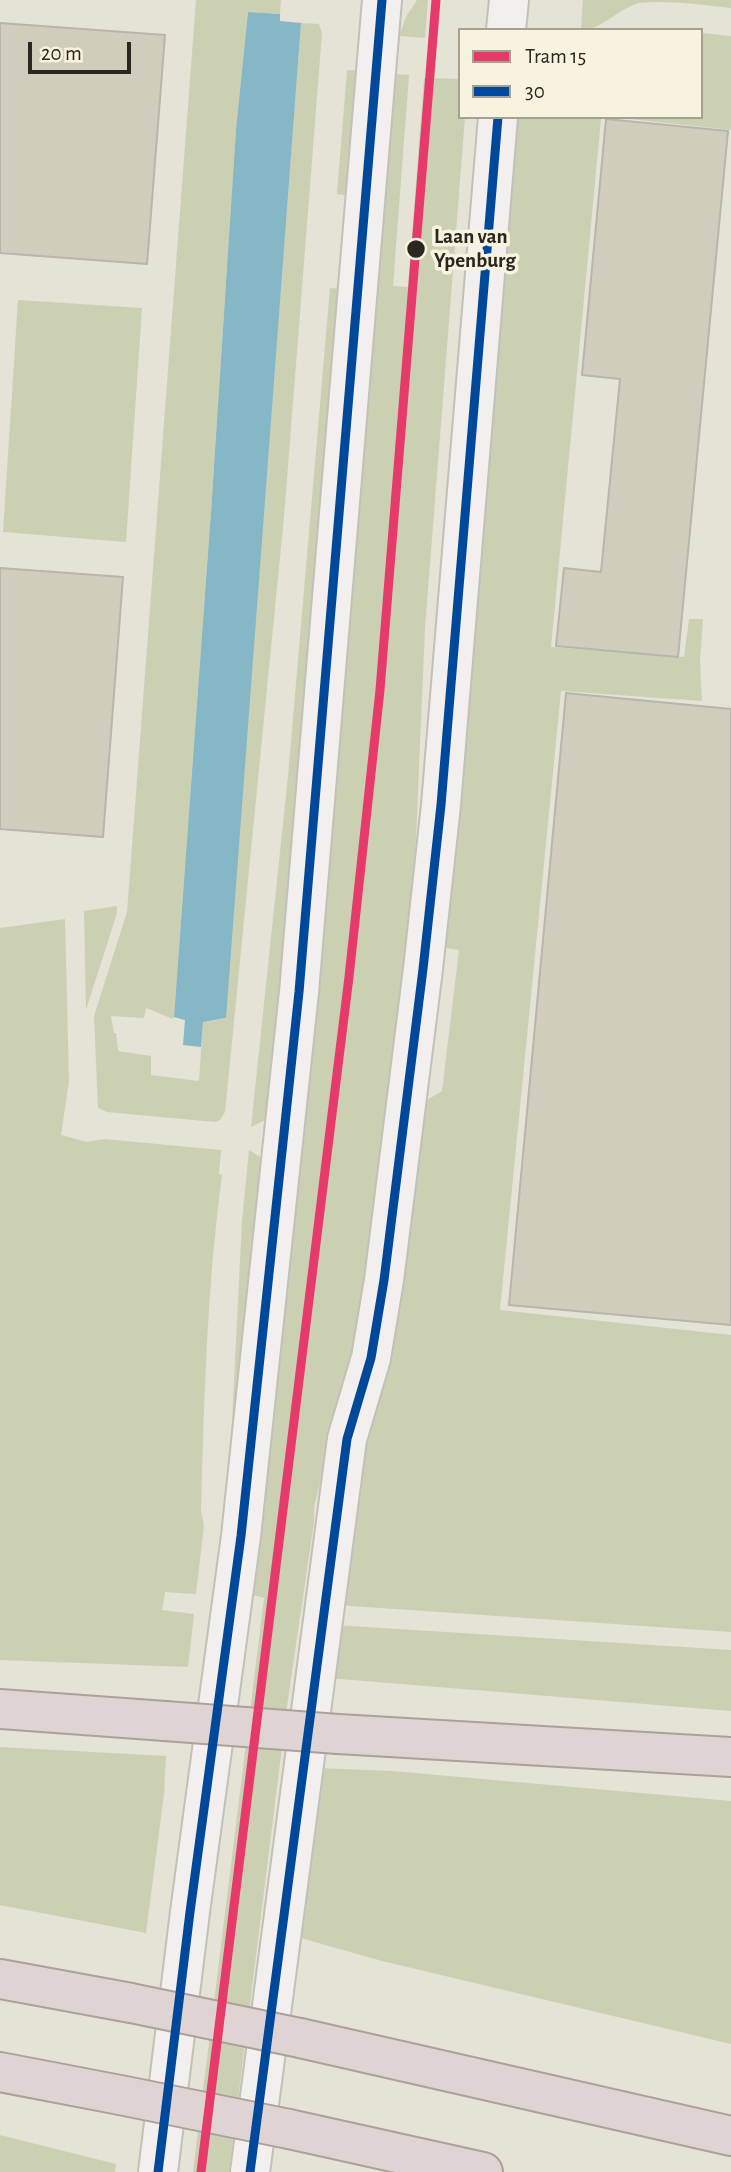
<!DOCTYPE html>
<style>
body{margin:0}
#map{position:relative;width:731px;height:2172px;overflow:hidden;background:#e5e2d6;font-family:"Alegreya Sans",sans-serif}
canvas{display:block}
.legend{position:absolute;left:458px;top:28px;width:245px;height:91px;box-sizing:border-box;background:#f8f3de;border:2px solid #a5a192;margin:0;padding:9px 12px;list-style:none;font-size:21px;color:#29271f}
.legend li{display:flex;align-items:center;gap:14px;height:35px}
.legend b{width:35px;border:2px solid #a5a192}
.scale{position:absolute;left:28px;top:42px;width:103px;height:32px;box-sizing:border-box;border:4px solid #29271f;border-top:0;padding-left:9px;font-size:21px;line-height:24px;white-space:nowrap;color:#29271f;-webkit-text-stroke:5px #f8f3de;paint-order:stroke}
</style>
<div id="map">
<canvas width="731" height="2172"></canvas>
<ul class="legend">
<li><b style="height:9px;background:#e63a6b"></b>Tram 15</li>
<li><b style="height:9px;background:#004899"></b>30</li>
</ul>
<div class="scale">20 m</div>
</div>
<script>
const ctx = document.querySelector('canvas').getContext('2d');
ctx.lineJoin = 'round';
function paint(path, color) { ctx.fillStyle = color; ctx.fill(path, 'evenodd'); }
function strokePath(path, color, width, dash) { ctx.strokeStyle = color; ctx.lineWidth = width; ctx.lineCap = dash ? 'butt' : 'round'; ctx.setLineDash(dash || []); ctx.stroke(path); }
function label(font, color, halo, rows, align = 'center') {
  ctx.font = font + ' "Alegreya Sans",sans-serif'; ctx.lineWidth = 7; ctx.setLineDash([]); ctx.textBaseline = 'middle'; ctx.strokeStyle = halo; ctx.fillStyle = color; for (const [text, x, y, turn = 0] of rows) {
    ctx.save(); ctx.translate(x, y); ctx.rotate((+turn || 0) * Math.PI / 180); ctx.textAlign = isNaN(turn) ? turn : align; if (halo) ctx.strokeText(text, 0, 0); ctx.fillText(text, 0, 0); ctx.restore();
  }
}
paint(new Path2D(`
 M196,0H281L280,14L248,12L236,129L211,512L174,1017L173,1019L146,1008L144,1018L111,1016L114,1033H116L118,1051L151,1056V1075L199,1081L203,1022L225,1019L301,23L319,24L322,33L284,517L225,1112L220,1120L215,1122L107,1112L98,1108L94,1016L127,912Z
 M417,0H428L425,38L399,36L406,17Z
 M583,0H731V8C703,5 667,0 639,3C618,9 601,30 581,30Z
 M701,33L731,36V130L612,117H701Z
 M347,70L360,71L351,196L337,194Z
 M394,74L409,75L393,286L408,287L424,78L460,79V117H465L425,628L414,885L361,1315L314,1507V1522L288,1699L229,2172H193L264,1598L250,1594L322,904L358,531Z
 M515,117H605L601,119L551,647L684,657L689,619H703L700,661L702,701L561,691L500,1310L731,1335V1632L337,1605L422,1103L442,1091L459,950L440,947Z
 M330,288L344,289L269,1118L251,1127L288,776Z
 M18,300L142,308L126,542L3,532Z
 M117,906V913L86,1010L84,911Z
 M65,919L69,1081L61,1135L87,1142L104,1139L221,1150L219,1174L222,1175C207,1286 204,1399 201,1511L204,1525L196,1594L165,1592L162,1610L194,1614L188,1667L0,1660V928Z
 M249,1150L265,1160L230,1461L242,1221Z
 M335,1625L731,1650V1711L328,1678Z
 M0,1747L166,1756L164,1794L146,1933L0,1905Z
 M319,1768L392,1771L731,1801V2044L382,1961L297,1937Z
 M0,2135L116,2164L115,2172H0Z`), '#cbd0b3');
paint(new Path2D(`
 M248,12L280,14V21L301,23L226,1018L203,1022L201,1047L183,1045L185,1020L174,1017L211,512L236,129Z`), '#86b7c6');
const building = new Path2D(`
 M0,23L165,35L147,264L0,253Z
 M606,119L728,131L678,657L556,646L564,568L601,572L620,379L582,375Z
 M0,568L123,577L103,837L0,829Z
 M566,693L731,709V1325L509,1305Z`);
paint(building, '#d1cdbc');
strokePath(building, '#b7b5ac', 2);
const secondary = new Path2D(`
 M506,30L509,0
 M158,2172L190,1912L241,1536L299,992L382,0
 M250,2172L347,1439L371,1358L384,1280L423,969L441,805L498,117`);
const motorway = new Path2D(`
 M0,1709L165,1721
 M338,1734L731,1757
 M0,1979L131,2003
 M300,2038L731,2136
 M0,2072L120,2095
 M289,2129L483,2172`);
strokePath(secondary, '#c2c0b7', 42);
strokePath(motorway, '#aca09b', 42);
strokePath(secondary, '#f3efee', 38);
strokePath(motorway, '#dfd4d3', 38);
const motorwayBridge = new Path2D(`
 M165,1721L338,1734
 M131,2003L300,2038
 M120,2095L289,2129`);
strokePath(motorwayBridge, '#aca09b', 42, []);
strokePath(motorwayBridge, '#dfd4d3', 38);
strokePath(new Path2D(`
 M158,2172L190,1912L241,1536L299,992L382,0
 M250,2172L347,1439L371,1358L384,1280L423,969L441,805L498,117`), '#004899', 9);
strokePath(new Path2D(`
 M201,2172L349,977L380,690L436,0`), '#e63a6b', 9);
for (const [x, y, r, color] of [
 [416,249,10,"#29271f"]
]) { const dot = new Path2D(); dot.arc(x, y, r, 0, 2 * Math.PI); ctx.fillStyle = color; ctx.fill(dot); strokePath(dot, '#f8f3de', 2.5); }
label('bold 21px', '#29271f', '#f8f3de', [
 ["Laan van",434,237],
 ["Ypenburg",434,261]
], 'left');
</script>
